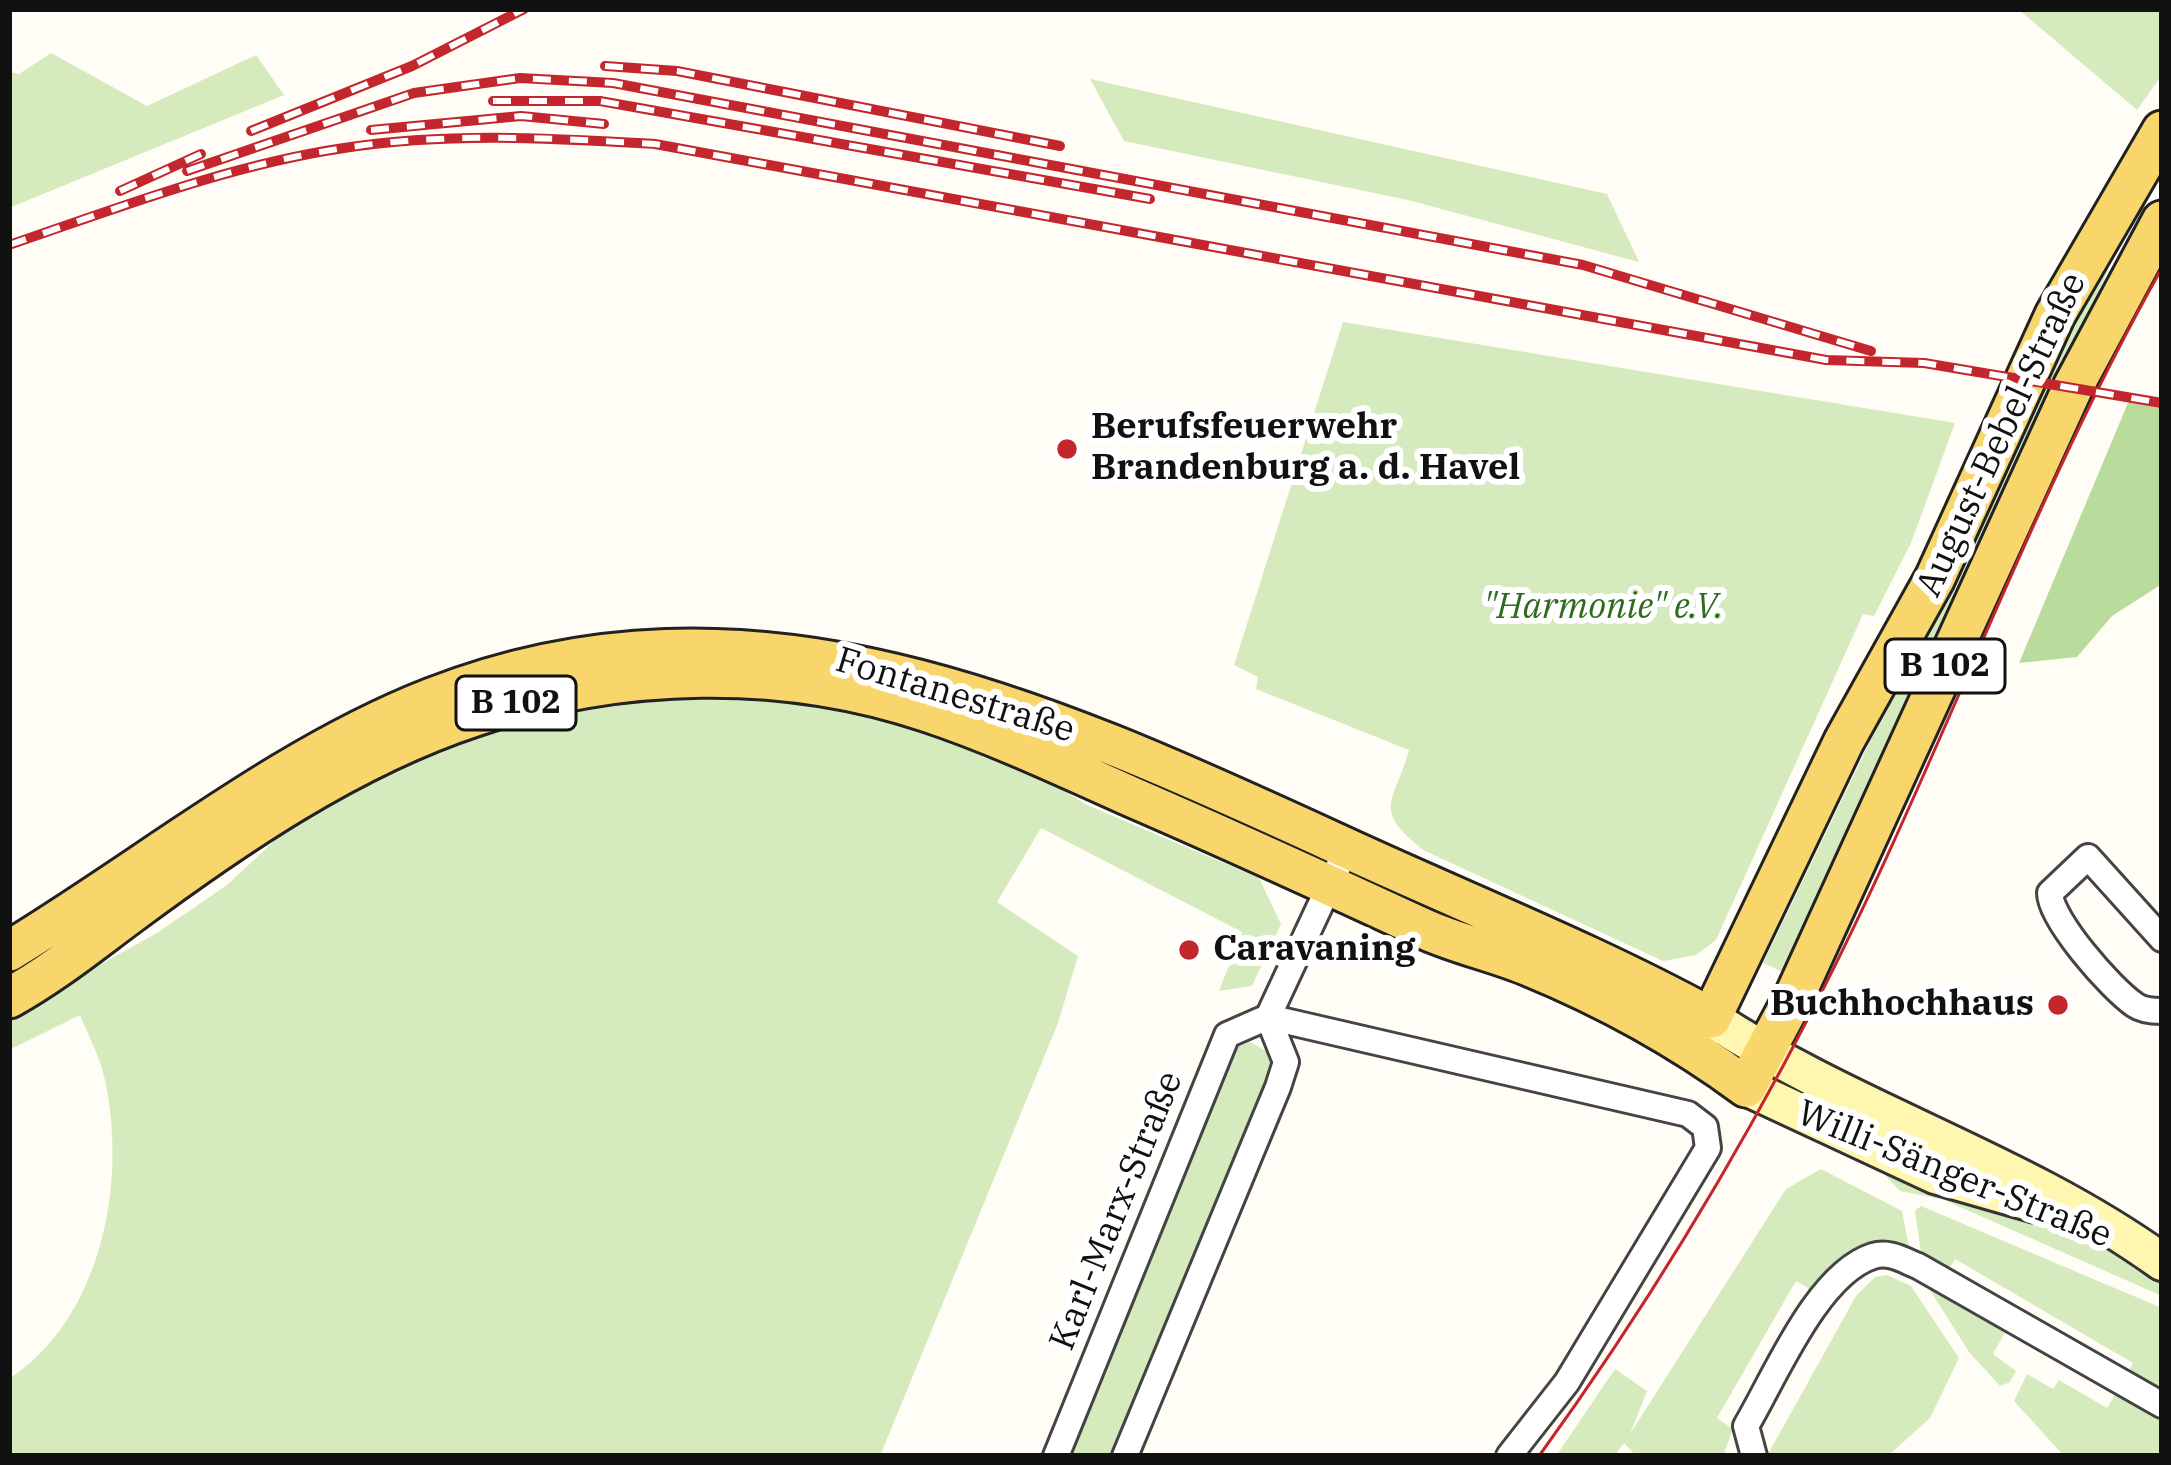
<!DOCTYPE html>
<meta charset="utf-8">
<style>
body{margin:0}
#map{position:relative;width:2171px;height:1465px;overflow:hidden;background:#fffdf5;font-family:"IBM Plex Serif",serif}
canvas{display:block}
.frame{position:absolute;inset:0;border:12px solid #111;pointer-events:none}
</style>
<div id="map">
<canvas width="2171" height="1465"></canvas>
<div class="frame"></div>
</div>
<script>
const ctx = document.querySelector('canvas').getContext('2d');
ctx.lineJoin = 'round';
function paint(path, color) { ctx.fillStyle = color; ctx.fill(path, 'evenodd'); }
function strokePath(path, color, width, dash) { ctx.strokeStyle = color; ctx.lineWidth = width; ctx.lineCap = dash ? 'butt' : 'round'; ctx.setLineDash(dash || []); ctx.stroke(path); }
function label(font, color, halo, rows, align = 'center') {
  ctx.font = font + ' "IBM Plex Serif",serif'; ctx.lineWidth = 12; ctx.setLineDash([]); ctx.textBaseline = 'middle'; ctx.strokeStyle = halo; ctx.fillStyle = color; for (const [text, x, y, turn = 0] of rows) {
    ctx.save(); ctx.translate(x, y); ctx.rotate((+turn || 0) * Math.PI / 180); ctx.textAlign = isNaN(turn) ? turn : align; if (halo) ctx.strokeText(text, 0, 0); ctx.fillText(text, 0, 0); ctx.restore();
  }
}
paint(new Path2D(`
 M2018,9H2162V75L2137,110Z
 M51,53L147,106L256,55L284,95L9,208V72L19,74Z
 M1090,79L1607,194L1639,262L1408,200L1124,141Z
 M2151,184L2111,262L2064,381L2040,378Z
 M1343,322L1955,423L1911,543L1874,616L1863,614L1716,940L1696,955L1663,961L1423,850C1372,808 1393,806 1409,750L1256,689L1258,677L1234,665Z
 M2037,385L2060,390L1791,976L1763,963C1856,771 1949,580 2037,385Z
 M662,693L829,700L951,734L1024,767L1087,805L1259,878L1281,924L1252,986L1219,991L1242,932L1041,828L997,902L1078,956L1058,1023L880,1456H9V1379C103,1317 128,1180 104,1076C99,1055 88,1035 80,1015L9,1050V1015L157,933L227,885L298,819L368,775L526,712Z
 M1250,1042L1270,1053L1271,1079L1115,1456H1066L1230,1057L1237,1047Z
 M1821,1169L1902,1211L1910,1252C1864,1239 1838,1252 1813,1291L1796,1281L1717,1418L1733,1429L1723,1456H1636L1624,1443L1614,1456H1556L1615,1369L1647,1391L1630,1434L1786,1189Z
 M1881,1171L2029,1210L2162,1277V1296L1942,1199L1900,1191Z
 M1921,1206L2162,1308V1396L2126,1377L2133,1363L1955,1259L1946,1274L1922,1259L1915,1211Z
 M1887,1275L1911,1286L1959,1358L1930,1418L1888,1456H1767L1856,1296L1875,1277Z
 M1928,1287L2005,1332L1993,1354L2016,1371L2010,1382L2000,1386L1969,1352Z
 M2027,1374L2053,1389L2059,1380L2107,1408L2115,1395L2162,1417V1456H2064L2014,1401Z`), '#d5ebbd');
paint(new Path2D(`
 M2130,398L2162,403V584L2112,616L2077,657L2019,663Z`), '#b9dc9c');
const minor = new Path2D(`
 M2162,939L2088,857L2050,893C2050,919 2111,989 2135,1005C2142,1010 2153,1011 2162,1011
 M1268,1017L1688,1114L1705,1127L1708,1148L1567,1382L1509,1456
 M1056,1456L1227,1035L1268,1017L1347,848
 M1125,1456L1278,1087L1286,1062L1268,1017
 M1754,1456L1746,1426C1775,1377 1817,1274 1873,1256C1889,1251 1903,1260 1918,1266L2162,1405`);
const secondary = new Path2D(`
 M1697,1043L1711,1018C1855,1113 2022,1161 2162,1262
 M1746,1087L1935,1175L2036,1204`);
const primary = new Path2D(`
 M9,951C146,868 283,756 432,698C759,570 1062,718 1357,853C1475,907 1598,956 1711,1018L1844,741L1935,578L2055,315L2162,131
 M9,998C52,974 88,945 127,916C232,838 350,757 475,716C619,667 783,663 928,712C997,735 1065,767 1132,797C1229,839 1325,883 1420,927C1456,944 1493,951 1529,966C1607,998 1678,1037 1746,1087L1795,995L2073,387L2162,221`);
strokePath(minor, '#444', 30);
strokePath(secondary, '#333', 42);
strokePath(primary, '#222', 45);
strokePath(minor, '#fff', 24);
strokePath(secondary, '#fff6b0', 36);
strokePath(primary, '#f9d66b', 39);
strokePath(new Path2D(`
 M1539,1456C1642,1314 1734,1163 1814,1007C1939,765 2028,505 2162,268`), '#c4262e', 3);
const rail = new Path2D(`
 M605,66L677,71L1060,146
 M493,101H600L1150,199
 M371,130L521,116L604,124
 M251,131L412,66L524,9
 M187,171L414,93L520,78L613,83L1583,265L1871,351
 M120,191L201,154
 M9,245C118,208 229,165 344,148C448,132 550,138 655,144L1826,360L1924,363L2162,403`);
strokePath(rail, '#c4262e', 10);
strokePath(rail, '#fff', 6, [18]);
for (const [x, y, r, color] of [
 [1067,449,12,"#c4262e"],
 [1189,950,12,"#c4262e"],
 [2058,1005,12,"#c4262e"]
]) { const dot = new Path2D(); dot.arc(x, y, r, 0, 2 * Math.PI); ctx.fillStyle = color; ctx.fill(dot); strokePath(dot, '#fff', 4.5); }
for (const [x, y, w] of [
 [1945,666,120],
 [516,703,120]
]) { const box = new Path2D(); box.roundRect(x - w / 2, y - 27, w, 54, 9); ctx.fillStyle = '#fff'; ctx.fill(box); strokePath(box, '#111', 3); }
label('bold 33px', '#111', null, [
 ["B 102",1945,666],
 ["B 102",516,703]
]);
label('bold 36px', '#111', '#fff', [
 ["Berufsfeuerwehr",1091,428],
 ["Brandenburg a. d. Havel",1091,469],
 ["Caravaning",1213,950],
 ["Buchhochhaus",2034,1005,"right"]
], 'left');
label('36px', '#111', '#fff', [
 ["August-Bebel-Straße",2002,435,-65],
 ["Fontanestraße",955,696,17],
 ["Willi-Sänger-Straße",1954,1175,22],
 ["Karl-Marx-Straße",1117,1211,-68]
]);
label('italic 36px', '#2f6b1f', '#fff', [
 ["\"Harmonie\" e.V.",1603,608]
]);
</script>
